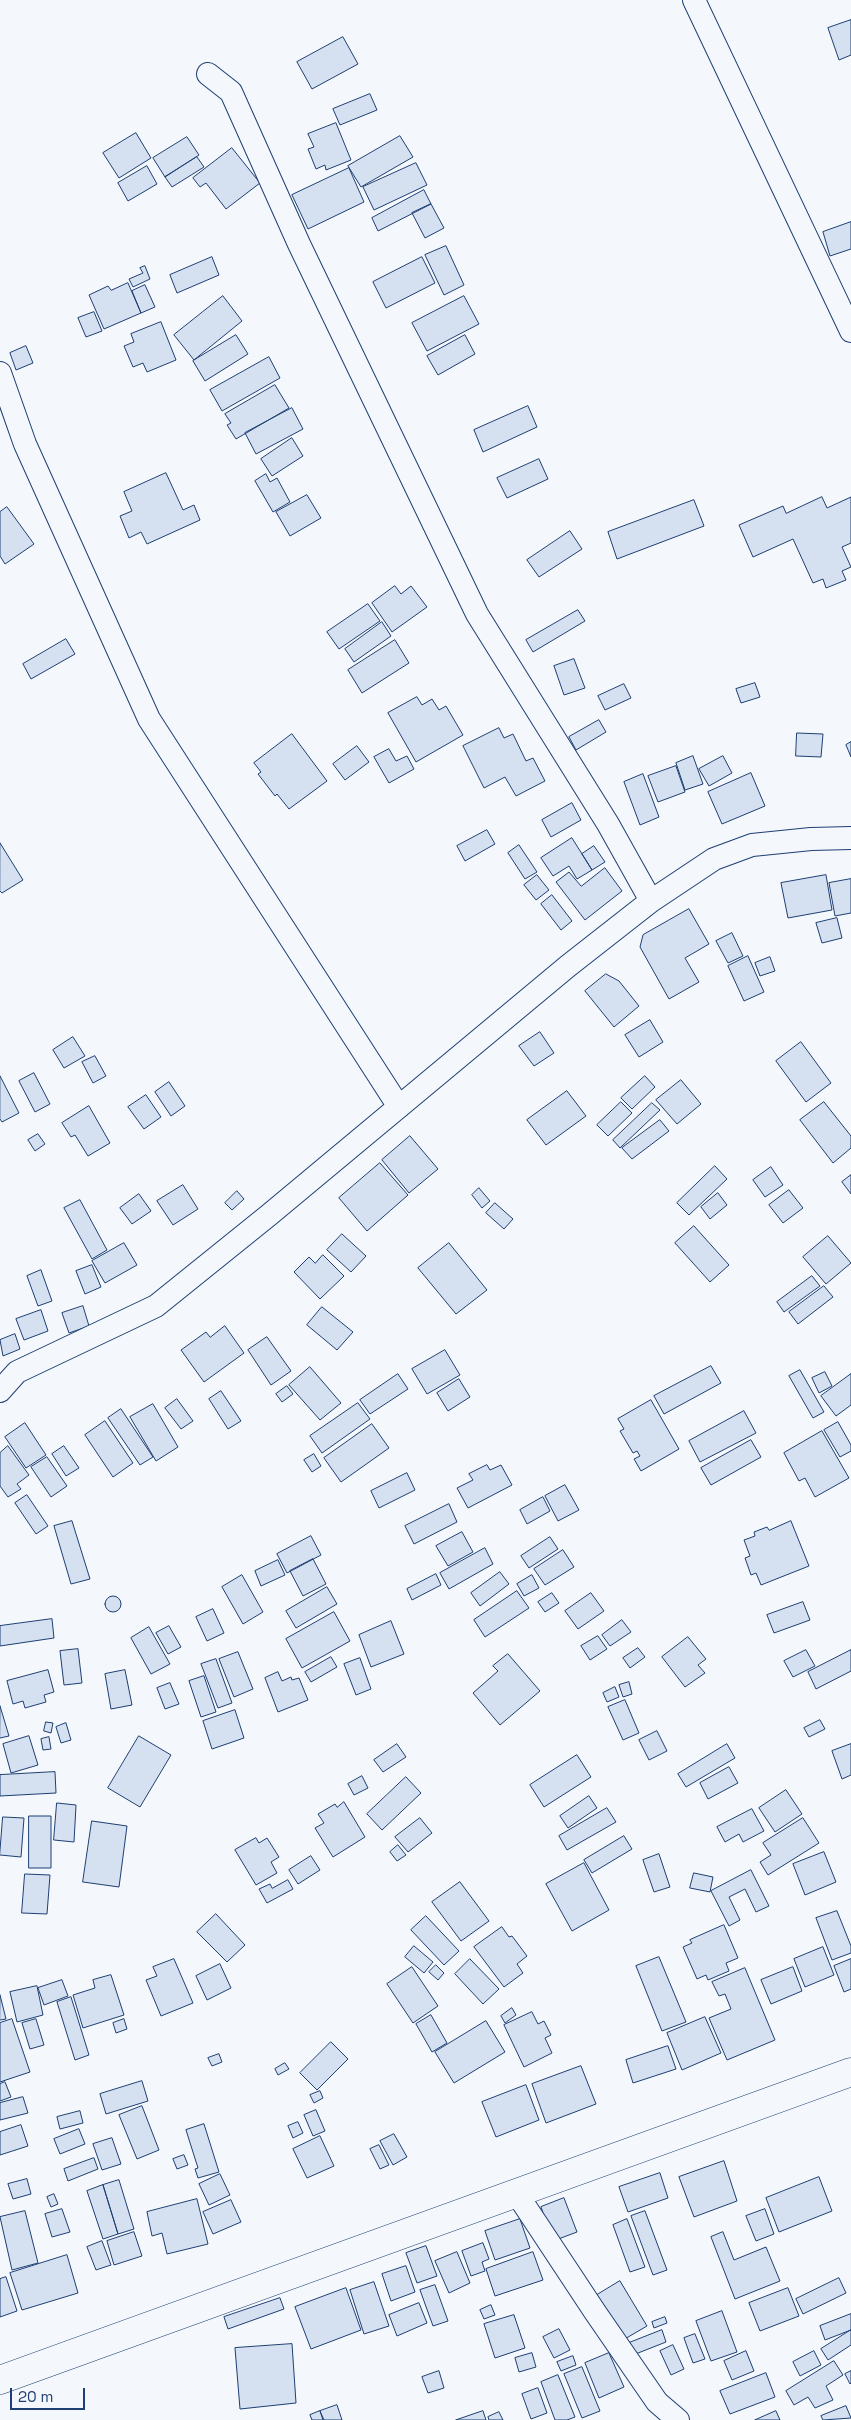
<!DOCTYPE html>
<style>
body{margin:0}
#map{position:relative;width:851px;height:2420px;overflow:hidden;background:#f4f7fb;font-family:"Space Grotesk",sans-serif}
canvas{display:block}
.scale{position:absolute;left:10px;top:2388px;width:75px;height:22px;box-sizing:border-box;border:2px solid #1d3f73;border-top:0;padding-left:6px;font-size:15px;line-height:18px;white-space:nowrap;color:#1d3f73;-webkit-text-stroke:4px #f4f7fb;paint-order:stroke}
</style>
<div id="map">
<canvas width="851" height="2420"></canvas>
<div class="scale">20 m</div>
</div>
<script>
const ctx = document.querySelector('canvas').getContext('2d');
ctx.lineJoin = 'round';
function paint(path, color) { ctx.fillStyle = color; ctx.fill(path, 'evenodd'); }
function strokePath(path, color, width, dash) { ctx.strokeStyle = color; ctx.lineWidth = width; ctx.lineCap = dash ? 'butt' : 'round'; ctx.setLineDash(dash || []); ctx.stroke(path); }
const building = new Path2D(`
 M851,20V55L839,60L828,28Z
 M343,37L358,64L312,89L297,62Z
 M370,94L377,110L340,125L333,109Z
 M336,123L351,160L326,170L325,165L316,169L308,149L314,147L308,134Z
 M136,133L151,158L119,178L103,153Z
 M400,136L413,157L361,187L348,166Z
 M187,137L199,155L165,177L153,158Z
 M232,148L260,183L226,209L206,183L200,187L193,178Z
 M197,157L204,167L172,187L165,177Z
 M416,163L427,185L374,210L363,187Z
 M147,166L157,184L128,201L118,183Z
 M349,168L364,202L308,229L292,195Z
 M424,190L431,204L378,231L372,218Z
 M431,204L444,228L425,238L412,213Z
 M851,222V249L830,256L823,232Z
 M446,246L464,285L444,295L425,255Z
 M212,257L219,275L177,293L170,275Z
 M422,257L435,283L386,308L373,282Z
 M145,266L150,279L133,287L129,279L143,273L140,268Z
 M128,283L141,313L104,329L89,295L108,286L111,290Z
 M145,285L155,307L141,313L132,291Z
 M223,296L242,321L194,360L174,335Z
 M464,296L479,324L427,351L412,323Z
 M94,312L102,331L86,337L78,318Z
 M161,322L176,360L147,372L143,363L133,367L124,346L134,342L131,334Z
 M236,335L248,354L205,381L193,361Z
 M465,335L475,354L438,375L427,356Z
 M26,346L33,363L16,370L10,353Z
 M269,357L280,378L222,411L210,390Z
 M275,385L289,408L236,439L227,425L231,423L225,414Z
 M528,406L537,427L483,452L474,430Z
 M292,408L303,429L256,454L245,433Z
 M292,438L303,456L272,476L261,459Z
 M539,459L548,479L507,498L497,478Z
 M166,473L183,510L194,505L200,520L147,544L141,532L129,538L120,516L132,511L124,492Z
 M266,474L270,482L277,478L290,502L273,512L255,481Z
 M307,495L321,518L290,536L276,512Z
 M822,497L827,508L851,497V543L842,547L851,567L842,571L846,580L826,588L823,579L813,583L793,539L753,557L739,525L783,506L786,513Z
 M694,500L704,526L617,559L608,532Z
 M7,507L34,544L5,564L0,556V512Z
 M570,531L582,549L539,577L527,560Z
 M395,586L401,594L411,586L427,607L392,632L372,603Z
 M368,604L380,621L339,649L327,632Z
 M578,610L585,621L533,652L526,640Z
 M382,622L391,636L354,662L345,649Z
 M66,639L75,654L31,679L23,664Z
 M395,640L409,663L362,693L348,670Z
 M574,659L585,688L564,695L554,666Z
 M755,683L760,697L741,703L736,689Z
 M624,684L631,698L605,710L598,696Z
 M417,697L422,705L432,699L439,710L446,706L463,735L416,762L388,713Z
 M599,720L606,732L576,750L569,737Z
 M499,728L504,738L513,734L526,761L533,758L545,781L516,796L505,777L484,788L463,746Z
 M797,733L823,734L821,757L796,756Z
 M292,734L327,781L289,809L277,794L275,796L258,774L261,772L254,763Z
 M851,742V757L846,745Z
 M357,746L369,762L345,780L333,764Z
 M389,749L396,761L407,756L414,769L389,783L374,757Z
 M693,756L703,784L685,790L676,763Z
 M723,756L732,773L709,786L699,769Z
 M676,766L685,792L658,802L648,776Z
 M751,773L765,806L722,824L708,792Z
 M643,774L659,817L640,825L624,782Z
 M572,803L581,820L551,837L542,820Z
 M487,830L495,844L465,861L457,846Z
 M572,838L592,870L577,879L569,866L553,876L541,858Z
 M0,843L23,880L2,893L0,891Z
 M519,845L537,872L525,879L508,853Z
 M594,846L605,862L592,870L582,854Z
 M605,868L622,891L585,920L556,882L569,872L581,886Z
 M537,875L549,890L536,900L524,885Z
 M826,875L832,910L788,918L781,883Z
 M851,879V913L835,916L829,883Z
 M552,895L572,921L561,930L541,904Z
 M689,909L709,944L685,958L699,982L669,999L640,947L643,935Z
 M837,918L842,938L822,943L816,923Z
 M732,933L743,956L728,963L716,941Z
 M748,956L764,992L744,1001L728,966Z
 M770,957L775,971L760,976L755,963Z
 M606,974L619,981L639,1006L614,1027L585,991Z
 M650,1020L663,1042L639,1057L625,1035Z
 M540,1032L554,1053L534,1066L519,1046Z
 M73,1037L85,1056L64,1068L53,1050Z
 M801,1042L831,1083L806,1102L776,1061Z
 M95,1056L106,1076L93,1083L82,1062Z
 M34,1073L50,1104L35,1112L19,1081Z
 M0,1076L19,1113L2,1122L0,1119Z
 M645,1076L655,1087L632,1109L621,1098Z
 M681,1080L701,1104L677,1124L656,1100Z
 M169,1082L185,1106L171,1116L155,1092Z
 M567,1091L586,1116L546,1145L527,1120Z
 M146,1095L161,1117L144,1129L128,1107Z
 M621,1102L632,1113L608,1136L597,1125Z
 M824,1102L851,1136V1148L833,1163L800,1120Z
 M652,1103L660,1110L620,1148L613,1140Z
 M89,1106L110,1143L88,1156L75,1135L71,1137L62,1123Z
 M660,1120L669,1131L632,1159L622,1148Z
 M38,1134L45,1144L35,1151L28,1140Z
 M410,1136L438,1169L409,1193L382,1160Z
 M380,1163L408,1195L367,1231L339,1198Z
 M715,1166L727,1179L689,1215L677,1203Z
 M771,1167L783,1185L765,1197L753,1180Z
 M851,1175V1194L842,1182Z
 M183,1185L198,1209L173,1225L157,1201Z
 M479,1188L490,1201L482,1208L472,1195Z
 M789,1190L803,1208L783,1223L769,1205Z
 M237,1191L244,1199L232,1210L225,1203Z
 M718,1193L727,1205L710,1219L701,1207Z
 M139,1194L151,1211L132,1224L120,1208Z
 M80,1200L107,1250L92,1259L64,1208Z
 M495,1203L513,1219L504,1229L486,1213Z
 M694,1226L729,1265L710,1282L675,1243Z
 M342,1234L366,1256L351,1272L327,1250Z
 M828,1236L851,1263L826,1284L803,1257Z
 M124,1243L137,1265L105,1283L92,1261Z
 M449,1243L487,1290L456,1314L418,1268Z
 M323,1255L344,1276L320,1299L294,1272L309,1257L315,1263Z
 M92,1265L101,1287L85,1294L76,1271Z
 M41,1270L52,1301L38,1306L27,1276Z
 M812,1276L820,1286L784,1312L777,1302Z
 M824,1286L833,1297L798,1324L789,1312Z
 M83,1306L89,1326L69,1333L62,1313Z
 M322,1307L353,1332L337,1350L307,1325Z
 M41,1310L48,1331L24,1340L16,1319Z
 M225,1326L244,1353L204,1382L181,1350L206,1332L210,1337Z
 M15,1334L20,1349L3,1356L0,1340Z
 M267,1337L291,1371L271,1385L248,1350Z
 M445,1350L460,1375L427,1394L412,1369Z
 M711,1366L721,1383L664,1414L654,1396Z
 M310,1367L341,1403L320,1420L289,1385Z
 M800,1370L824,1412L813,1418L789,1376Z
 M825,1372L832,1386L819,1393L812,1378Z
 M398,1374L408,1389L370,1414L360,1400Z
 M851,1374V1405L836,1416L821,1396Z
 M459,1379L470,1397L448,1411L437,1393Z
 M287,1386L293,1394L282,1402L276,1394Z
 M221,1391L241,1421L228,1429L209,1399Z
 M177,1399L193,1421L181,1429L165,1408Z
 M651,1400L679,1449L641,1471L634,1459L640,1456L637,1451L633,1453L620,1431L624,1429L618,1419Z
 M358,1403L370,1419L322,1453L310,1436Z
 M153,1404L178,1447L156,1461L130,1417Z
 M121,1409L153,1457L140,1465L108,1418Z
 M744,1411L756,1433L700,1462L689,1441Z
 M105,1421L133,1463L113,1477L85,1435Z
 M838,1422L851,1445V1451L840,1457L824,1430Z
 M25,1423L46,1455L26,1468L5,1437Z
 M372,1424L389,1448L341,1482L324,1458Z
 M822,1431L849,1478L815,1497L805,1478L799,1481L784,1453Z
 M751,1440L761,1457L711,1485L701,1468Z
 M8,1446L29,1475L17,1484L21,1489L8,1497L0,1486V1453Z
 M64,1446L79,1468L66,1476L52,1454Z
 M314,1454L321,1466L312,1472L304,1460Z
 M47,1457L67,1486L51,1497L31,1467Z
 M487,1465L490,1470L501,1465L512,1485L468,1508L457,1488L473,1480L469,1474Z
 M407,1473L415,1490L379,1508L371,1491Z
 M565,1485L579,1510L558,1521L545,1496Z
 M27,1495L48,1526L36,1534L15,1503Z
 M543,1497L550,1511L527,1524L520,1510Z
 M449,1504L457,1522L414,1544L405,1526Z
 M72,1521L90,1579L71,1584L54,1526Z
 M791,1521L809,1566L761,1585L756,1573L751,1575L745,1558L750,1556L744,1540L755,1536L754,1532L767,1527L769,1530Z
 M462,1532L473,1552L448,1566L436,1546Z
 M311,1536L321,1555L287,1573L277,1554Z
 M550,1537L558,1549L529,1568L521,1556Z
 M485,1548L493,1564L449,1589L440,1573Z
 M563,1550L574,1567L545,1585L534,1569Z
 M313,1559L326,1584L303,1596L290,1571Z
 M278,1560L285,1575L261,1586L255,1571Z
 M500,1572L509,1584L480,1606L471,1593Z
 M436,1574L441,1585L412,1600L407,1589Z
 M242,1575L263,1612L243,1624L222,1587Z
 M532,1575L539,1588L524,1596L517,1584Z
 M327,1587L337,1604L296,1628L286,1611Z
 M517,1591L529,1608L485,1637L474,1620Z
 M552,1593L559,1603L545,1612L538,1602Z
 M591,1593L604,1611L578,1629L565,1611Z
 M105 1604a8 8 0 1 1 16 0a8 8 0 1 1-16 0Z
 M803,1602L810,1620L774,1633L767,1615Z
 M213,1609L224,1633L207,1641L196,1617Z
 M334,1612L350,1641L302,1668L286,1639Z
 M52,1619L54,1638L0,1646V1626Z
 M622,1620L631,1632L610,1646L602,1635Z
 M391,1621L404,1654L371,1667L359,1635Z
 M169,1626L181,1647L168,1654L156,1633Z
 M149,1627L170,1664L151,1674L131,1638Z
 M598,1636L607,1649L590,1660L581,1646Z
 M688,1637L706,1659L698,1665L705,1673L685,1687L662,1657Z
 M638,1648L645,1657L630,1668L623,1658Z
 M78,1649L82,1683L64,1685L60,1651Z
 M806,1650L815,1666L793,1677L784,1661Z
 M851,1650V1671L816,1689L808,1672Z
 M238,1652L253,1689L234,1697L219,1659Z
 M508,1654L540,1691L500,1725L473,1693L498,1671L493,1666Z
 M331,1657L337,1667L311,1682L305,1672Z
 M360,1658L371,1689L356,1695L344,1664Z
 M216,1659L232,1703L218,1708L201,1664Z
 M48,1670L54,1692L44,1695L46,1702L25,1708L23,1701L13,1704L7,1681Z
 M125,1670L132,1705L111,1709L105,1674Z
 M278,1672L282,1681L291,1677L292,1680L299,1678L308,1700L278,1712L265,1678Z
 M204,1676L216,1712L201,1717L189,1681Z
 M629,1682L632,1694L623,1697L619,1685Z
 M170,1683L179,1704L165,1709L157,1688Z
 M615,1687L619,1697L607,1702L603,1693Z
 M625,1700L639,1733L623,1740L608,1707Z
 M0,1706L9,1736L0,1738Z
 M235,1710L244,1738L212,1749L203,1721Z
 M820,1720L825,1729L809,1737L804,1728Z
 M46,1722L53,1723L51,1733L44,1731Z
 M66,1723L71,1740L61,1743L56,1727Z
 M657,1731L667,1751L649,1760L639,1740Z
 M29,1736L38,1765L11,1773L3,1744Z
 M139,1736L171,1755L140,1807L108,1788Z
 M49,1737L51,1749L43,1750L41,1739Z
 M397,1744L406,1757L383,1772L374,1760Z
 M727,1744L735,1758L686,1787L678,1774Z
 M851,1744V1775L842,1779L832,1751Z
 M577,1755L591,1777L544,1807L530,1785Z
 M729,1767L738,1783L708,1799L700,1783Z
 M55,1772L56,1793L0,1796V1775Z
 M362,1776L368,1788L354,1795L348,1784Z
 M406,1777L421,1793L382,1830L367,1814Z
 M786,1790L802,1814L775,1832L759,1808Z
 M589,1796L597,1808L568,1828L560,1816Z
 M344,1802L365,1837L333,1857L315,1828L324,1823L318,1814L335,1804L337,1807Z
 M57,1803L76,1805L74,1842L54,1840Z
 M607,1808L616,1822L567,1850L559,1836Z
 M752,1809L764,1831L743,1842L739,1834L725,1842L717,1827Z
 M29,1816H51V1868H29Z
 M3,1817L24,1818L21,1857L0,1855Z
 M420,1818L432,1833L408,1852L395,1837Z
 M803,1818L819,1843L768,1875L760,1862L771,1855L763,1843Z
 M92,1821L127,1826L119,1887L83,1882Z
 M624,1836L632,1849L592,1873L584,1860Z
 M256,1838L259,1843L267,1838L279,1857L271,1862L277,1873L256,1885L235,1850Z
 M398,1845L406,1855L397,1861L390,1852Z
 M824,1852L836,1882L805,1895L793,1864Z
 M659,1854L670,1887L654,1892L643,1860Z
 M311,1856L320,1870L298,1884L289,1870Z
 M584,1863L609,1910L572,1931L546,1884Z
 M751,1870L769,1906L756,1912L745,1889L729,1897L740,1920L729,1926L711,1891Z
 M694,1873L713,1877L710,1892L690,1888Z
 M25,1874L50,1875L47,1914L22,1913Z
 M288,1880L293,1889L267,1903L259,1889L270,1884L272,1888Z
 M460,1882L489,1921L461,1941L432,1902Z
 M837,1911L851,1946V1953L832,1960L816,1918Z
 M216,1914L245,1945L227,1962L197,1932Z
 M426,1916L459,1951L444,1965L411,1930Z
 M724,1925L738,1958L726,1963L729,1971L708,1980L706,1975L697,1979L683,1947L692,1943L690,1940Z
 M502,1927L509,1937L512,1936L527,1956L517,1964L523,1973L504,1987L474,1947Z
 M414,1946L433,1962L424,1973L405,1957Z
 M823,1947L834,1975L805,1987L794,1959Z
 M659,1957L686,2022L662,2031L636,1966Z
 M174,1959L193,2003L161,2016L146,1980L157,1976L153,1967Z
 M470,1959L499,1989L483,2004L455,1974Z
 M851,1959V1989L844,1992L834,1966Z
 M220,1964L231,1988L207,2000L196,1976Z
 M436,1965L444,1973L438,1980L429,1972Z
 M412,1967L438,2006L413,2023L387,1984Z
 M793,1967L802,1991L771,2004L761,1980Z
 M745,1968L775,2040L727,2060L709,2018L731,2009L725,1994L719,1996L712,1982Z
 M111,1975L124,2015L83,2028L73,1995L95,1988L93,1980Z
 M62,1980L68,1996L44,2005L38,1988Z
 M37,1986L43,2015L17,2022L10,1992Z
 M0,1995L6,2019L0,2020Z
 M71,1997L89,2055L75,2060L57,2002Z
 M512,2008L516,2015L505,2023L501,2016Z
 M532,2012L538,2024L544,2021L551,2035L545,2038L552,2053L524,2067L504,2025Z
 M431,2015L447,2043L432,2052L416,2024Z
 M705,2017L721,2053L682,2070L667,2033Z
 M12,2019L30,2072L0,2082V2023Z
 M36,2019L44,2045L30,2049L22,2023Z
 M124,2019L127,2029L116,2033L113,2023Z
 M486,2021L505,2052L454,2083L435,2052Z
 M331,2042L348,2059L317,2090L300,2073Z
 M668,2046L676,2069L633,2083L626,2060Z
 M219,2054L222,2062L212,2066L208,2058Z
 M285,2063L289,2069L278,2075L275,2069Z
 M581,2066L596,2104L546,2123L532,2084Z
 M142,2081L148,2101L106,2114L100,2094Z
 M5,2082L11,2097L0,2101V2084Z
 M526,2085L539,2120L496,2137L482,2102Z
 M320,2091L323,2098L314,2103L310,2095Z
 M23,2097L28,2113L0,2120V2103Z
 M142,2106L159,2150L137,2159L119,2115Z
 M316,2110L325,2131L313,2136L304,2115Z
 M80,2111L83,2123L60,2129L57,2117Z
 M298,2122L303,2133L293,2138L288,2126Z
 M204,2124L219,2172L198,2178L195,2169L198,2168L186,2130Z
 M21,2125L28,2146L0,2155V2132Z
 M79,2129L85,2144L60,2154L54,2139Z
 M394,2134L407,2157L393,2165L380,2141Z
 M320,2136L334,2166L307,2178L293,2149Z
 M112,2138L121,2164L102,2170L93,2144Z
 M379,2145L389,2165L380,2169L370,2149Z
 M184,2155L188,2165L177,2169L173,2159Z
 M94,2158L98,2169L68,2181L64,2169Z
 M724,2161L737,2201L694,2217L679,2177Z
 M660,2173L668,2198L628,2212L619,2187Z
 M220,2174L230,2195L209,2205L199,2184Z
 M819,2177L832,2211L779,2232L766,2198Z
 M27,2179L31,2194L13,2199L8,2184Z
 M119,2180L134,2229L118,2234L103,2185Z
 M103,2185L118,2234L103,2239L87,2191Z
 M54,2194L58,2204L51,2207L47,2197Z
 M564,2198L577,2232L553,2241L541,2207Z
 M197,2199L208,2244L167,2254L162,2233L152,2236L147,2212Z
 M231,2200L241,2222L213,2234L203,2212Z
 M62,2209L70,2232L52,2237L45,2214Z
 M765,2209L774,2234L756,2241L746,2216Z
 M25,2211L38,2263L12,2270L0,2217Z
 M645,2211L667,2270L653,2275L631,2216Z
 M520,2219L530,2248L495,2260L485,2231Z
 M627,2219L645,2267L630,2272L613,2225Z
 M134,2232L142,2256L114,2265L107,2241Z
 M723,2232L734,2260L766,2247L780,2281L735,2299L711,2237Z
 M102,2241L111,2265L96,2270L87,2247Z
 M483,2243L489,2259L482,2262L485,2271L471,2276L462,2251Z
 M426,2246L437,2276L417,2283L406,2253Z
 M457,2252L470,2283L449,2293L435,2261Z
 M533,2252L543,2280L495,2296L486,2269Z
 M67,2255L78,2293L22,2310L10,2273Z
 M406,2266L415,2292L391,2301L382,2274Z
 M6,2277L17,2311L0,2317V2279Z
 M839,2278L846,2293L803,2314L796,2299Z
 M620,2281L647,2326L623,2340L597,2295Z
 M374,2282L389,2326L364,2334L350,2290Z
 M435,2285L448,2321L433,2326L420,2290Z
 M346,2288L361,2330L311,2349L295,2307Z
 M788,2288L799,2316L760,2331L749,2303Z
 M280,2298L284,2309L228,2329L224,2317Z
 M419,2303L427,2323L397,2336L389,2315Z
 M491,2305L495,2315L484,2319L480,2310Z
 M722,2311L737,2352L711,2361L696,2321Z
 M851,2314V2330L825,2340L820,2326Z
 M514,2315L525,2348L495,2358L484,2324Z
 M665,2317L667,2323L654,2328L652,2322Z
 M559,2329L570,2350L554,2358L543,2337Z
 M662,2330L666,2342L633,2355L629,2343Z
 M851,2330V2345L828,2360L821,2349Z
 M695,2334L705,2359L693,2363L684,2338Z
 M292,2344L296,2403L240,2409L235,2348Z
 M673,2345L684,2369L671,2375L660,2351Z
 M746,2351L754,2371L732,2380L724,2361Z
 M814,2351L821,2365L800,2376L793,2362Z
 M532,2353L536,2367L519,2372L515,2358Z
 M609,2353L624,2387L599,2398L585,2363Z
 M573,2356L576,2365L561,2371L557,2362Z
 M834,2361L843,2375L826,2386L833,2400L815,2408L808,2397L794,2405L786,2391Z
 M582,2367L600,2411L582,2418L564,2374Z
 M439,2371L444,2388L428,2393L422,2377Z
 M851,2371V2383L850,2384L845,2374Z
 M766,2373L775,2397L730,2414L720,2391Z
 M558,2375L575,2417L567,2420H555L541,2382Z
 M538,2388L547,2413L531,2419L522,2394Z
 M337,2405L342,2420H324L320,2411Z
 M846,2406L851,2418L823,2420L821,2416Z
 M320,2411L323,2420H312L310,2415Z
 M483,2411L486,2420H456Z
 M776,2411L780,2420H755Z
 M499,2412L503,2420H489L488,2417Z`);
paint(building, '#d5e0f0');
strokePath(building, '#1d3f73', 1);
const street = new Path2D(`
 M694,0L851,331
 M208,74L231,92L299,244L477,614L608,824L651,901
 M0,373L25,444L149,719L399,1107
 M0,1391L17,1372L156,1306L269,1215L568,966L651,901L714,859L752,845L811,839L851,838
 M517,2194L595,2312L657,2402L678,2420`);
const secondary = new Path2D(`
 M0,2380L851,2072`);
strokePath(street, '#1d3f73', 24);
strokePath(secondary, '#1d3f73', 29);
strokePath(street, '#f4f7fb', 22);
strokePath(secondary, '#f4f7fb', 28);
</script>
